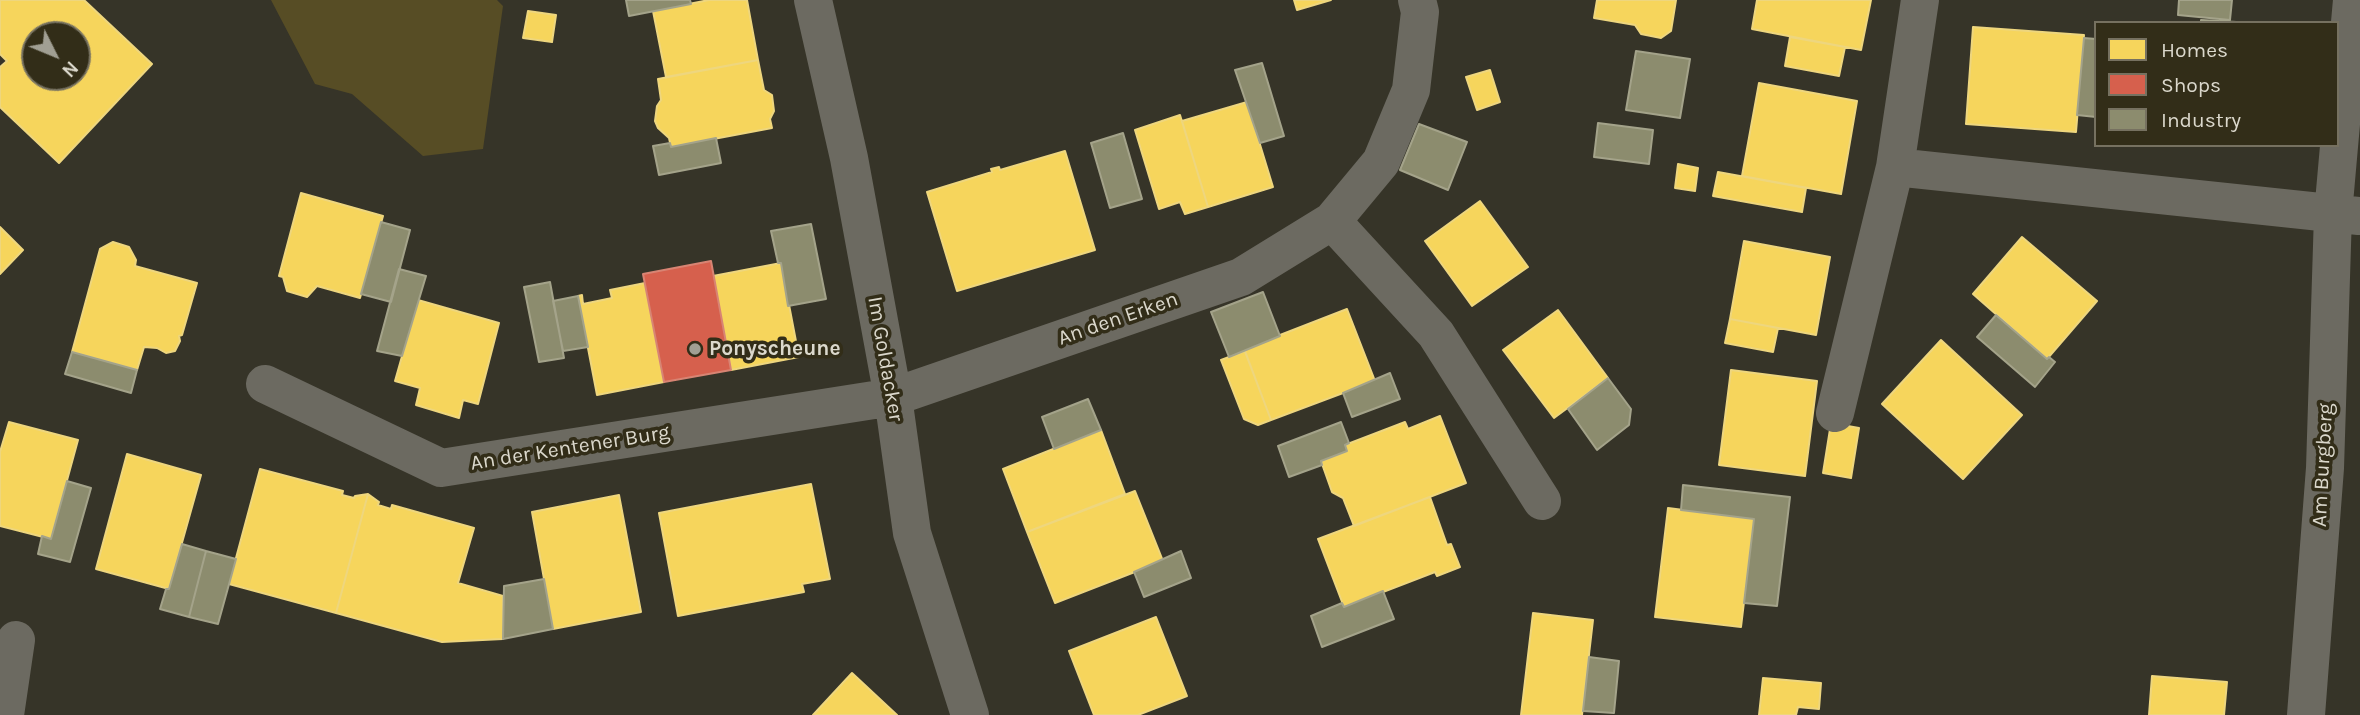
<!DOCTYPE html>
<style>
body{margin:0}
#map{position:relative;width:2360px;height:715px;overflow:hidden;background:#363428;font-family:Karla,sans-serif}
canvas{display:block}
.legend{position:absolute;left:2094px;top:21px;width:245px;height:126px;box-sizing:border-box;background:#322d18;border:2px solid #767160;margin:0;padding:9px 12px;list-style:none;font-size:21px;color:#dbd8cc}
.legend li{display:flex;align-items:center;gap:14px;height:35px}
.legend b{width:35px;border:2px solid #767160}
.north{position:absolute;left:21px;top:21px;width:70px;height:70px;box-sizing:border-box;background:#322d18;border:2px solid #767160;border-radius:50%;rotate:133deg;font-size:19px;font-weight:700;line-height:28px;text-align:center;color:#dbd8cc}
.north::after{content:'';display:block;margin:auto;width:24px;height:32px;background:#a19f93;clip-path:polygon(50% 0,100% 100%,50% 72%,0 100%)}
</style>
<div id="map">
<canvas width="2360" height="715"></canvas>
<ul class="legend">
<li><b style="height:19px;background:#f6d55c"></b>Homes</li>
<li><b style="height:19px;background:#d6604d"></b>Shops</li>
<li><b style="height:19px;background:#8c8c6e"></b>Industry</li>
</ul>
<div class="north">N</div>
</div>
<script>
const ctx = document.querySelector('canvas').getContext('2d');
ctx.lineJoin = 'round';
function paint(path, color) { ctx.fillStyle = color; ctx.fill(path, 'evenodd'); }
function strokePath(path, color, width, dash) { ctx.strokeStyle = color; ctx.lineWidth = width; ctx.lineCap = dash ? 'butt' : 'round'; ctx.setLineDash(dash || []); ctx.stroke(path); }
function label(font, color, halo, rows, align = 'center') {
  ctx.font = font + ' Karla,sans-serif'; ctx.lineWidth = 7; ctx.setLineDash([]); ctx.textBaseline = 'middle'; ctx.strokeStyle = halo; ctx.fillStyle = color; for (const [text, x, y, turn = 0] of rows) {
    ctx.save(); ctx.translate(x, y); ctx.rotate((+turn || 0) * Math.PI / 180); ctx.textAlign = isNaN(turn) ? turn : align; if (halo) ctx.strokeText(text, 0, 0); ctx.fillText(text, 0, 0); ctx.restore();
  }
}
paint(new Path2D(`
 M271,0H497L503,6L483,149L423,156L352,94L315,84Z`), '#574d25');
const homes = new Path2D(`
 M0,0H84L152,64L59,163L0,107V67L7,61L0,54ZM35,35H77V77H35Z
 M709,0H747L758,60L666,77L653,11Z
 M1294,0H1331L1297,10Z
 M1597,0H1676L1671,31L1661,38L1641,34L1635,25L1594,18Z
 M1757,0H1871L1861,50L1752,29Z
 M528,11L556,15L552,42L523,38Z
 M1973,27L2084,35L2076,132L1966,124Z
 M1790,37L1845,47L1839,76L1785,66Z
 M758,60L764,90L772,95L774,111L770,119L772,128L671,147L669,138L658,128L655,121L657,106L661,100L658,79Z
 M1490,70L1500,102L1477,110L1466,77Z
 M1759,83L1857,101L1841,194L1742,176Z
 M1247,102L1273,187L1208,207L1182,121Z
 M1180,115L1208,207L1185,214L1180,202L1159,209L1135,130Z
 M1065,151L1095,250L957,291L927,192L992,172L991,169L999,167L1000,170Z
 M1678,164L1698,168L1695,191L1675,188Z
 M1718,172L1806,188L1802,212L1713,196Z
 M301,193L383,216L360,298L317,286L307,297L287,291L283,277L279,276Z
 M1480,201L1528,267L1472,306L1425,241Z
 M0,227L23,250L0,274Z
 M2022,237L2097,301L2047,359L1973,294Z
 M1744,241L1830,257L1816,335L1730,319Z
 M113,242L129,247L136,260L135,266L197,283L182,335L179,336L180,341L175,351L166,353L157,348L144,347L137,370L72,352L100,249Z
 M781,263L799,357L731,370L713,276Z
 M645,283L664,382L597,395L578,296L582,295L583,304L612,298L610,290Z
 M418,300L499,323L478,404L463,400L459,418L416,405L420,388L395,381Z
 M1347,309L1375,381L1271,420L1244,349Z
 M1558,310L1608,378L1554,418L1503,350Z
 M1730,319L1778,328L1773,352L1725,343Z
 M1941,340L2022,415L1963,479L1882,404Z
 M1245,351L1271,420L1258,425L1244,419L1221,360Z
 M1731,370L1817,381L1805,476L1719,465Z
 M1440,416L1466,483L1354,526L1343,498L1332,492L1321,461L1347,451L1345,445L1405,422L1408,429Z
 M9,422L78,440L51,539L0,526V452Z
 M1831,423L1859,428L1851,478L1823,473Z
 M1101,430L1125,494L1027,532L1003,469Z
 M127,454L201,475L169,589L96,569Z
 M260,469L343,491L342,495L354,498L355,496L368,494L336,613L229,584Z
 M811,484L830,579L802,584L804,592L678,616L659,513Z
 M1135,491L1163,561L1055,603L1027,532Z
 M368,494L379,502L378,505L391,509L392,505L474,528L458,583L503,596V639L442,642L336,613Z
 M619,495L641,612L553,629L532,512Z
 M1430,497L1447,545L1451,544L1460,567L1437,576L1435,572L1344,607L1318,539Z
 M1668,508L1754,519L1741,627L1655,617Z
 M1533,613L1593,620L1582,715H1521Z
 M1156,617L1187,696L1138,715H1094L1069,651Z
 M852,673L897,715H813Z
 M2152,676L2227,682L2224,715H2149Z
 M1763,678L1821,683L1819,709L1798,707L1796,715H1759Z`);
paint(homes, '#f6d55c');
strokePath(homes, '#eed67e', 2);
const shops = new Path2D(`
 M711,261L731,370L664,382L643,274Z`);
paint(shops, '#d6604d');
strokePath(shops, '#d88473', 2);
const industry = new Path2D(`
 M626,0H690L691,4L629,16Z
 M2179,0H2232L2230,20L2178,15Z
 M2201,20L2254,23H2201Z
 M2084,38L2096,39V117L2077,115Z
 M1636,51L1690,59L1680,118L1626,110Z
 M1262,63L1284,136L1260,143L1235,70Z
 M1598,123L1653,130L1649,164L1594,157Z
 M1419,124L1467,142L1448,190L1400,170Z
 M1123,133L1142,199L1110,208L1091,143Z
 M716,138L721,163L659,175L653,146L670,143L671,147Z
 M381,222L410,230L391,302L361,294Z
 M811,224L826,299L788,306L781,263H778L771,231Z
 M399,269L426,276L402,356L377,351Z
 M550,282L564,358L539,362L524,287Z
 M1263,292L1280,336L1229,357L1211,312Z
 M578,296L588,347L563,351L553,301Z
 M1996,315L2047,359L2049,357L2055,362L2035,387L1977,337Z
 M72,352L137,370L131,393L65,374Z
 M1390,373L1400,399L1352,417L1343,393Z
 M1608,378L1631,409L1629,425L1597,450L1568,409Z
 M1088,399L1101,430L1054,449L1042,417Z
 M1341,422L1349,443L1345,445L1347,451L1321,461L1322,465L1289,477L1278,446Z
 M67,481L91,488L70,562L38,554L42,536L51,539Z
 M1683,485L1790,497L1777,606L1744,603L1754,519L1681,510Z
 M182,544L206,551L189,617L160,609L166,589H169Z
 M206,551L236,559L218,624L189,617Z
 M1181,551L1191,578L1144,597L1134,572Z
 M544,579L553,629L503,639L504,586Z
 M1383,591L1394,619L1322,647L1311,616L1342,603L1344,607Z
 M1589,657L1619,661L1614,713L1583,711Z`);
paint(industry, '#8c8c6e');
strokePath(industry, '#a4a38a', 2);
strokePath(new Path2D(`
 M813,0L849,158L893,397L912,533L970,715
 M1920,0L1895,167L2359,216
 M1332,221L1436,334L1542,501
 M265,384L441,468L893,397L1241,277L1332,221L1381,162L1411,90L1420,12L1417,0
 M1835,413L1895,167
 M5,715L16,640
 M2306,715L2325,468L2333,214L2352,0`), '#6c6a61', 38);
for (const [x, y, r, color] of [
 [695,349,7,"#a19f93"]
]) { const dot = new Path2D(); dot.arc(x, y, r, 0, 2 * Math.PI); ctx.fillStyle = color; ctx.fill(dot); strokePath(dot, '#322d18', 2.5); }
label('21px', '#dbd8cc', '#322d18', [
 ["An den Erken",1118,319,-19],
 ["Im Goldacker",885,359,80],
 ["An der Kentener Burg",570,448,-9],
 ["Am Burgberg",2323,465,-87]
]);
label('bold 21px', '#dbd8cc', '#322d18', [
 ["Ponyscheune",709,349]
], 'left');
</script>
